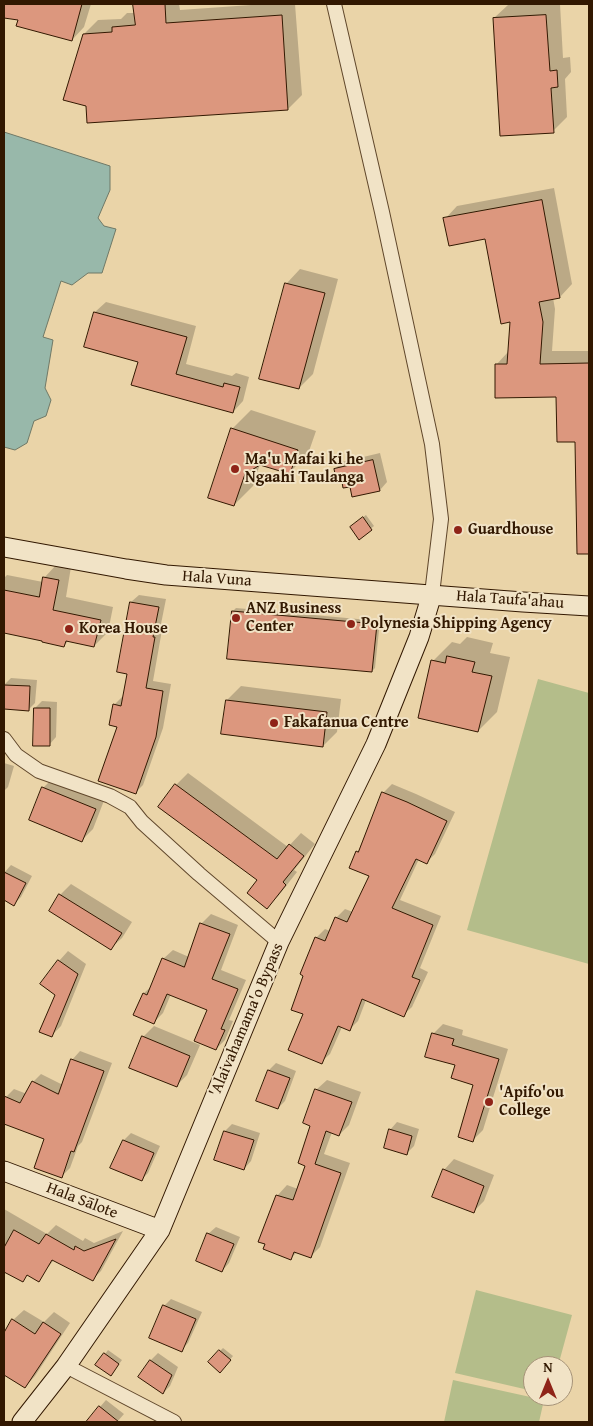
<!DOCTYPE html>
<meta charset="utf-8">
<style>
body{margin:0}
#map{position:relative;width:593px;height:1426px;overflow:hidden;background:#ead4a8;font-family:"Gentium Book Plus",serif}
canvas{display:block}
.frame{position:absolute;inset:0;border:5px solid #321801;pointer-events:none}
.north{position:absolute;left:523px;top:1356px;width:50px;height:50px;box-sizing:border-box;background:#f1e3c6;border:1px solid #a59277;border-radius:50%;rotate:0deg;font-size:14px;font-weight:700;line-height:20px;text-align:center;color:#321801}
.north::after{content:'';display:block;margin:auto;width:18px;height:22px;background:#8f2418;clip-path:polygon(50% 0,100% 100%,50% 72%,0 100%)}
</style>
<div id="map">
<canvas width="593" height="1426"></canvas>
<div class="frame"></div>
<div class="north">N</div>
</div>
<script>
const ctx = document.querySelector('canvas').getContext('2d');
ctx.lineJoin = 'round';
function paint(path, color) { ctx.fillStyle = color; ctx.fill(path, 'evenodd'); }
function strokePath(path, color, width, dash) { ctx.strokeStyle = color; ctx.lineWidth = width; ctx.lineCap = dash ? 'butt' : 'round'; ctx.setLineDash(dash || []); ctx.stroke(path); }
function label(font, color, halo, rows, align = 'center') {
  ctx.font = font + ' "Gentium Book Plus",serif'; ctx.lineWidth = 4; ctx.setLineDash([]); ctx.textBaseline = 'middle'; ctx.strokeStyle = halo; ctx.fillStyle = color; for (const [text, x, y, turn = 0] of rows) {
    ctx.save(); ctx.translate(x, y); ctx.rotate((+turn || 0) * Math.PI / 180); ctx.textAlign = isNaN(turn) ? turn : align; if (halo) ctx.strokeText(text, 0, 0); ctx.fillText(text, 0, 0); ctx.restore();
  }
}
paint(new Path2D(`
 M538,679L589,693V964L467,930Z
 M476,1290L572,1315L558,1366H533V1391L455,1373Z
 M453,1380L544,1400L539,1422H444Z`), '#b4bd8a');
const water = new Path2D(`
 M4,132L110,166V190L98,218L104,226L116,229L102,273H88L72,285L61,281L43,337L53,340L45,388L51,400L46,416L34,421L27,443L15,450L4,447Z`);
paint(water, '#98b8aa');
strokePath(water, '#6f7866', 1);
paint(new Path2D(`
 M4,4H91L84,27L72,40L19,19L4,17Z
 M135,4H179L180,10L265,4H295L302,95L288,109L84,34L98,20L121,19L127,13H135Z
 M522,4H560L563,58L570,57L571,72L565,79L567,117L553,131L494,18L508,5Z
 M554,188L572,284L560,297L553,298L555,309L552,351H589V536L578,537L576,440L558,395L496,365L508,352L512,320L486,237L445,219L457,206Z
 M300,269L338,279L313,374L299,388L261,378L287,283Z
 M106,302L196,326L186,364L232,376L236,373L249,377L243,401L233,412L139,361L95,312Z
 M251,410L316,431L308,454L289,473L260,464L253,486L234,505L232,429Z
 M380,453L387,482L380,490L353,496L351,485L343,481L335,469L342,462Z
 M366,515L374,526L359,538L354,524Z
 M57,564L71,567L66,597L113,607L108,632L94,646L69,640L64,646L44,640L4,632V578L7,575L43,582L44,578Z
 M139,595L166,599L160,629L162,630L153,681L171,684L163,728L143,785L135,793L114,705L122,697H124L128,673L131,602Z
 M236,608L380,621L375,668L372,671L233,611Z
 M467,637L493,643L490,653L510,657L497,712L478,731L433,661L452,642L460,644Z
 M11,678L37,680L35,703L28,710L4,707V685Z
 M241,686L341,699L337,732L323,746L227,700Z
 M42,701L57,702L56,737L49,745L35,708Z
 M4,763L14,766L8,787L4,791Z
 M188,773L288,847L301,833L315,844L294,870L297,872L279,895L267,907L258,880L176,785Z
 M54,777L105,798L93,829L82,840L43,788Z
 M392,784L416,794L455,812L435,854L427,862L419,859L400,900L441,916L420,968L428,972L412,1007L403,1015L366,1000L358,1021L350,1029L342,1027L330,1054L321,1062L305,1013L316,938L325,929L330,931L336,918L345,909L353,912L371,875L357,852L362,847L383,793Z
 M11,865L32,876L21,897L14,904L4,899V873Z
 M71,884L132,922L122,938L111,948L50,911L60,895Z
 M211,914L238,925L221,970L246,980L229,1020L233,1021L225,1040L216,1049L208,1010L171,994L163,1013L154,1022L135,1014L144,993L153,985L163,959L173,950L189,957L201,924Z
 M68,951L86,964L61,1026L51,1036L56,994L42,984L59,961Z
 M443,1024L463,1030L462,1035L508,1049L483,1130L473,1140L475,1084L457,1065L433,1034Z
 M154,1026L200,1045L187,1075L176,1086L143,1037Z
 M80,1051L112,1063L82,1142L78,1146L70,1168L62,1176L45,1138L4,1122V1103L6,1097L14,1089L27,1094L33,1082L41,1074L63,1085L72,1060Z
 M276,1063L296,1071L285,1101L278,1108L269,1070Z
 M327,1080L361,1092L349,1125L339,1135L332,1132L324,1154L350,1163L320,1247L310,1257L297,1252L290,1259L277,1196L287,1185L298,1189L307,1165L316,1090Z
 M397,1122L419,1129L414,1146L407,1153L390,1130Z
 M232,1124L260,1133L251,1161L244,1169L225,1131Z
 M131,1133L160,1146L148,1173L141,1180L124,1140Z
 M454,1159L494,1175L484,1201L473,1212L444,1170Z
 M4,1209L47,1234L56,1225L83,1241L85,1238L94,1243L123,1231L101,1271L92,1280L54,1260L44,1272L14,1276L4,1270Z
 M216,1227L240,1237L229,1263L222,1271L208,1234Z
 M171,1299L202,1312L188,1343L181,1350L164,1306Z
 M24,1310L44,1322L54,1312L70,1323L35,1376L25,1387L4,1373V1335L13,1320Z
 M223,1348L233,1356L223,1368L220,1351Z
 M108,1350L122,1360L114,1371L97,1365Z
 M158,1353L178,1367L170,1386L163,1393L140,1376L151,1360Z
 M106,1400L124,1414L117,1422H87Z`), '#0003');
const building = new Path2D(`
 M4,4H82L72,41L16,26L18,20L4,18Z
 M133,4H165L166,23L282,15L288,110L87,123L86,106L63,100L83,34L112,32V27L135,25Z
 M546,15L550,71L557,70L558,87L551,88L554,133L500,136L493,18Z
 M542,200L560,298L539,302L543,322L540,364L589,363V554H577L575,442H557L556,397L495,398V364H507L510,322L501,324L485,239L449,246L443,218Z
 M285,283L325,293L299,389L259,379Z
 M94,312L187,337L176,374L223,387L224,383L240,387L233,413L131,385L138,362L84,347Z
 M231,428L298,450L290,474L260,465L245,474L234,506L208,498Z
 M373,460L380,491L352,497L350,487L343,488L342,482L337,483L334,469Z
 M363,517L372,530L359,540L350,527Z
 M43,577L59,580L53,610L101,620L94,647L66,641L64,647L42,642V641L4,633V590L39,597Z
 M130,602L159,607L153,637H155L146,688L163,691L156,737L136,794L98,781L117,727L109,725L113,704L121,706L127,674L117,672Z
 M232,611L377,624L372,672L227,659Z
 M447,656L475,662L472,672L492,676L478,732L418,718L431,660L445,663Z
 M4,685L30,686L29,711L4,709Z
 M226,700L327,712L323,747L221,734Z
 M34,708H50V746H33Z
 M175,784L277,859L289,844L304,856L283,882L286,885L267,909L247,893L257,880L158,807Z
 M42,787L96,809L82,842L29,820Z
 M382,792L407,802L447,821L427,864L416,859L392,908L433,925L412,977L420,980L404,1017L362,999L350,1031L338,1026L322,1064L288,1050L303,1014L291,1010L303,976L300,974L315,937L325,941L335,917L347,922L369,876L349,868L356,851L358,852Z
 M4,872L26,883L14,906L4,900Z
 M59,894L122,933L111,950L49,911Z
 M200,923L230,934L212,979L238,989L221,1029L225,1030L216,1050L194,1041L207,1010L167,994L154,1024L133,1015L143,993L147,995L162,958L184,967Z
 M58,960L78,974L52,1037L39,1032L55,995L40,984Z
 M432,1033L454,1039L452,1045L499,1059L473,1142L458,1137L473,1085L451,1078L455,1065L425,1057Z
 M142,1036L190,1056L177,1087L129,1068Z
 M71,1059L104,1071L74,1152L71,1151L62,1178L34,1168L44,1139L4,1124V1096L20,1103L32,1081L58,1094Z
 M268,1070L290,1078L278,1109L256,1101Z
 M315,1089L352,1102L339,1136L326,1131L315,1164L341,1173L311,1258L294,1252L291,1260L263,1249L265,1244L258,1242L276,1195L293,1200L305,1166L298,1163L310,1126L303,1123Z
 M389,1129L412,1136L407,1155L384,1148Z
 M224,1131L254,1140L244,1170L214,1160Z
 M123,1140L154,1153L142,1181L110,1168Z
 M443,1169L484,1186L474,1213L432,1197Z
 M14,1230L39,1244L46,1234L74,1250L75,1246L84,1251L116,1239L93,1281L52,1260L39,1282L27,1275L23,1282L4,1272V1248Z
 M207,1233L234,1244L222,1272L196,1261Z
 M163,1305L196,1319L182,1352L149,1338Z
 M12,1319L35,1334L43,1322L61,1334L25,1388L4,1375V1333Z
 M219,1350L231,1360L220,1373L208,1362Z
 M104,1353L119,1364L111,1376L95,1365Z
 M150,1360L172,1375L163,1394L138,1377Z
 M99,1406L119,1422H86Z`);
paint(building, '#dc977e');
strokePath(building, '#321801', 1);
const street = new Path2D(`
 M334,4L382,212L432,444L441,519L432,594
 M4,739L16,755L39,771L110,796L130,807L142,822L199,874L279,942
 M66,1366L174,1422`);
const secondary = new Path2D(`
 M4,547L126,569L166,575L523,602L589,606
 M4,1171L160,1230
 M22,1422L66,1366L160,1230L279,942L376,744L419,637L432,594`);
strokePath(street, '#60472b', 16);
strokePath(secondary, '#321801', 21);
strokePath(street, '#f1e3c6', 14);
strokePath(secondary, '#f1e3c6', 19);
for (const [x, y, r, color] of [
 [235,469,5,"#8f2418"],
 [458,530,5,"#8f2418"],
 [236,618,5,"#8f2418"],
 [351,624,5,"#8f2418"],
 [69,629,5,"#8f2418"],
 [274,723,5,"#8f2418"],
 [489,1102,5,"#8f2418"]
]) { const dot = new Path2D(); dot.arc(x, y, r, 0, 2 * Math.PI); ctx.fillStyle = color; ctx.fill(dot); strokePath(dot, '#f1e3c6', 2); }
label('bold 16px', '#321801', '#f1e3c6', [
 ["Ma'u Mafai ki he",245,460],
 ["Ngaahi Taulanga",245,478],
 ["Guardhouse",468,530],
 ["ANZ Business",246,609],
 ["Center",246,627],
 ["Polynesia Shipping Agency",361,624],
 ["Korea House",79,629],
 ["Fakafanua Centre",284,723],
 ["'Apifo'ou",499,1093],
 ["College",499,1111]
], 'left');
label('16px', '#321801', '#f1e3c6', [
 ["Hala Vuna",217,579,4],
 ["Hala Taufa'ahau",510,600,4],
 ["'Alaivahamama'o Bypass",247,1020,-67],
 ["Hala Sālote",82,1201,21]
]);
</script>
